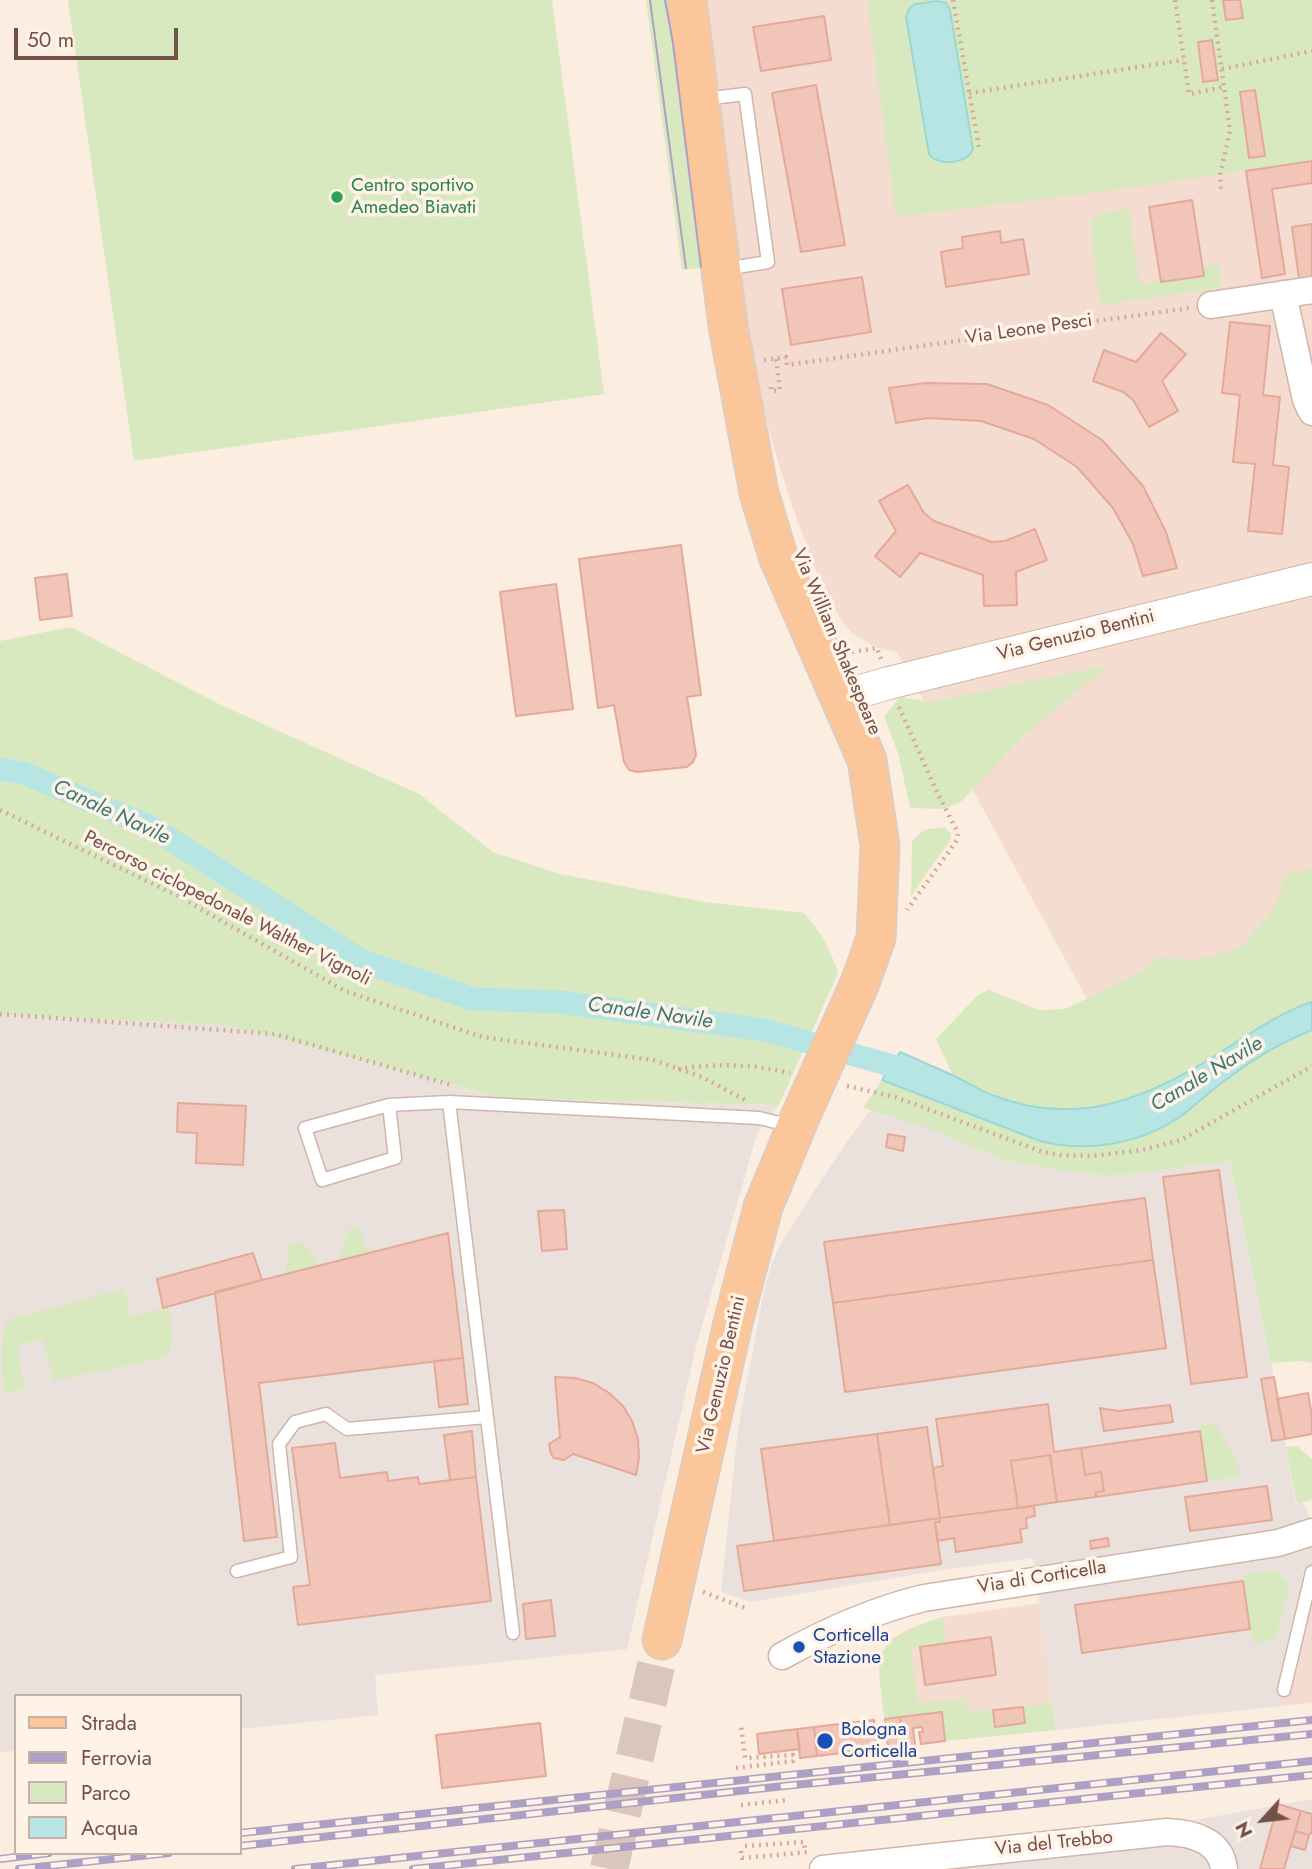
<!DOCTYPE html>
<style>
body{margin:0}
#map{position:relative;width:1312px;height:1869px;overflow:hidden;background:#fcede1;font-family:Jost,sans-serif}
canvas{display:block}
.legend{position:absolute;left:14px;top:1694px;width:228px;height:161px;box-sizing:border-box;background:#fff2e7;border:2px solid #c7b1a7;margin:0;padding:9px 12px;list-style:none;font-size:21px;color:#735048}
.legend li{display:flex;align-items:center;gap:14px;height:35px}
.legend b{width:35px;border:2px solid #c7b1a7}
.north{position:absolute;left:1228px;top:1785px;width:70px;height:70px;-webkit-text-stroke:5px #fff2e7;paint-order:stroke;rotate:243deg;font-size:19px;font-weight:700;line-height:28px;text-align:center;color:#735048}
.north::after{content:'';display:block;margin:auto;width:24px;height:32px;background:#735048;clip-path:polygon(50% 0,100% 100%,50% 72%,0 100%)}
.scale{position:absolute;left:14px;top:28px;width:164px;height:32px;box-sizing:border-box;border:4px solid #735048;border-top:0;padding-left:9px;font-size:21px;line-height:24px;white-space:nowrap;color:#735048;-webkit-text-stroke:5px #fff2e7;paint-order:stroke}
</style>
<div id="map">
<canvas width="1312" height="1869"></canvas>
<ul class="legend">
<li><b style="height:9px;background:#fbc699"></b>Strada</li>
<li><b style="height:9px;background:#aea0c5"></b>Ferrovia</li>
<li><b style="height:19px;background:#d8e9c0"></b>Parco</li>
<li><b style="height:19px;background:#b6e5e4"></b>Acqua</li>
</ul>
<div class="north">N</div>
<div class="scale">50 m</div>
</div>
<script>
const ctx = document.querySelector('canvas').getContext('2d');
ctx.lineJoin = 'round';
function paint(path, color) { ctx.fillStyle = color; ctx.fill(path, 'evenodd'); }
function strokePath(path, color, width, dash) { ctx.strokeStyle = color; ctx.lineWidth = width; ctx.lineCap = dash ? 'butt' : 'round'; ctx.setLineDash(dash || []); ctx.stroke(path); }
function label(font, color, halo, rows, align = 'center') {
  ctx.font = font + ' Jost,sans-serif'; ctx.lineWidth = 7; ctx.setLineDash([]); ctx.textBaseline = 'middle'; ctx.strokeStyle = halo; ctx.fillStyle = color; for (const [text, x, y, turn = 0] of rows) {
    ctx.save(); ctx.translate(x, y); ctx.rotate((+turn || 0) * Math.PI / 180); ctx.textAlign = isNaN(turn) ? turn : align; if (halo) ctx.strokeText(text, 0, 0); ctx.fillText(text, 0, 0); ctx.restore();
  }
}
paint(new Path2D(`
 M704,0H1312V1002L1116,1052L897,652L877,648L853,634L842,622L817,574L789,497L769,431L756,376L748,337Z
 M1312,1572V1703L1282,1706L1284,1690Z
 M1040,1603L1056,1730L945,1741L942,1712L885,1719L879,1666L882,1654L891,1639L913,1627L943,1617Z`), '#f4ddd0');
paint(new Path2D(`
 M0,1015L226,1025L501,1098L779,1105L757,1134L696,1347L627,1649L375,1675L378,1715L240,1729V1696H16V1751L0,1752Z
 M870,1111L927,1127L1007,1161L1064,1171L1108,1176L1133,1174L1230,1161L1274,1377L1296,1505L1303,1503L1312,1522V1572L1282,1706L1056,1730L1033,1558L942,1570L751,1602L721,1592L738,1429L764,1291L771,1266L777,1251L810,1197L848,1140Z
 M1312,1799V1869H914L1212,1817Z`), '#ebe1dc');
paint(new Path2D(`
 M68,0H552L604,394L134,461Z
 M646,0H671L705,268L682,270Z
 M867,0H1312V161L1095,193L896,217Z
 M1129,209L1140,284L1203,276L1202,266L1219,263L1222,285L1220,288L1100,305L1090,222C1097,210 1116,211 1129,209Z
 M71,627L221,705L419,794L493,852L560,874L705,902L804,913C820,931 831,950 838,973L779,1105L501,1098L226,1025L0,1015V641Z
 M1109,665L1027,733L962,801L944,809L910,808L899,756L884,716L900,697L931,702Z
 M945,827L951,834V839L911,896L912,841L924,830Z
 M1312,866V1002C1276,1014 1245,1036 1214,1056C1157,1092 1085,1125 1017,1103C995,1096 974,1085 953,1076L936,1039L978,995L989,990L1039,1010L1065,1009L1139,973L1159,957L1195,960L1233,951L1243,945L1277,904L1283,880L1292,873L1305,871Z
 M1312,1030V1363L1301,1361L1271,1363L1230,1161L1133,1174L1108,1176L1064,1171L1007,1161L927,1128L863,1108L882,1080L1018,1133L1096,1146L1120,1142L1163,1126L1179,1117L1227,1079L1267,1052Z
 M359,1228L368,1252L341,1259L348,1229Z
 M301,1241L321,1264L286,1273L289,1244Z
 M124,1288L131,1316L168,1307L173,1338L168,1357L54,1381L42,1339L17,1345L25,1388L5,1394C0,1371 0,1340 7,1320Z
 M1215,1424L1237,1461L1241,1476L1207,1481L1200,1425Z
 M1297,1446L1312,1459V1499L1297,1505L1286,1447Z
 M1275,1570L1290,1586L1275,1640L1252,1643L1242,1575Z
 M943,1617L946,1643L911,1648L918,1703L966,1698L968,1712L993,1710L996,1726L1024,1723L1023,1707L1052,1703L1056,1730L945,1741L942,1712L885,1719C874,1648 873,1641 943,1617Z`), '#d8e9c0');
const water = new Path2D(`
 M938,1L946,3L950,10L973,149C968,164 938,167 929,154L906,17L909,9L915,4Z
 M1312,1002V1030C1282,1042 1253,1059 1227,1079C1211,1090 1197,1104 1181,1116C1141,1144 1087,1153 1040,1141L882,1080L900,1052C918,1060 937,1068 954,1076C967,1082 979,1090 992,1095C1071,1126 1136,1103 1205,1062C1240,1041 1273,1015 1312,1002Z`);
paint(water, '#b6e5e4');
strokePath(water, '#9cd7d6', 2);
strokePath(new Path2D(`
 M0,769L23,773L151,827L362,961L473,999L560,1002L764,1030L890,1065L920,1078`), '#b6e5e4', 23);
const building = new Path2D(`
 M1223,0H1240L1243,18L1226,20Z
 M824,16L831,60L761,71L753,27Z
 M1212,40L1218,80L1203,82L1198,42Z
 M816,85L845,245L801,252L772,93Z
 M1255,90L1265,156L1249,158L1240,92Z
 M1312,161V183L1272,189L1285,274L1262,278L1246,171Z
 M1192,200L1204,276L1161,282L1149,207Z
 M1312,224V277L1299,279L1292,227Z
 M1000,231L1001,243L1023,239L1029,274L946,287L941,252L963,248L962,237Z
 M862,277L871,332L791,345L782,289Z
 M1230,322L1270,326L1263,395L1280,397L1273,465L1289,467L1282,534L1248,531L1255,464L1233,462L1240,395L1222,393Z
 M1161,333L1186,354L1162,381L1178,411L1149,427L1133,400L1123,392L1093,381L1104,350L1136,362Z
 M925,383L987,384L1048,405L1102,440L1143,486L1166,532L1177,568L1143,576L1133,544L1113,508L1077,467L1034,439L981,421L928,418L896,423L889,388Z
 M908,485L924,513L934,521L992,542L1005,541L1035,529L1047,560L1016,572L1017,605L984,606L983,575L920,553L900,577L875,556L896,531L879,501Z
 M681,545L701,695L687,697L696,755L693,762L687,767L637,772L629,770L624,762L614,705L598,708L579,559Z
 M67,574L72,616L40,620L35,578Z
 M556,584L573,709L516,716L500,592Z
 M178,1103L246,1106L243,1165L196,1163L197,1133L177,1132Z
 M888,1134L905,1137L903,1151L886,1147Z
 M1219,1170L1247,1377L1191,1384L1163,1177Z
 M1145,1198L1153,1260L833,1303L824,1242Z
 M564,1210L567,1249L542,1251L538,1211Z
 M448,1233L463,1358L259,1383L277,1537L244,1541L215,1292Z
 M253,1253L262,1280L163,1308L157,1279Z
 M1153,1260L1166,1348L845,1392L833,1303Z
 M463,1358L468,1404L439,1407L434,1361Z
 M555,1377L575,1378L593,1383L609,1393L623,1406L632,1421L638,1439L639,1458L636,1475L573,1454L564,1460L554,1458L551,1454L549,1444L560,1437Z
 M1274,1377L1285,1439L1272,1441L1261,1379Z
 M1308,1393L1312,1416V1434L1285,1439L1277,1399Z
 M1048,1404L1054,1452L1081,1448L1085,1475L1101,1472L1104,1491L1096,1492V1497L1057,1502L1050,1455L1011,1461L1018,1508L940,1518L933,1468L943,1466L936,1419Z
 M1170,1405L1173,1422L1104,1431L1100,1408L1118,1411Z
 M927,1427L940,1518L890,1525L877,1434Z
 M472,1431L476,1477L450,1480L444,1435Z
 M1200,1431L1207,1481L1096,1497V1492L1104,1491L1101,1472L1085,1475L1081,1448Z
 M877,1434L890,1525L774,1541L761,1449Z
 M335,1443L340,1478L387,1472L388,1481L418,1477L419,1484L476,1477L491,1601L298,1625L293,1587L310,1585L292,1448Z
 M1050,1455L1057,1502L1018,1508L1011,1461Z
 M1267,1486L1272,1520L1190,1531L1185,1497Z
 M1034,1506L1035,1516L1026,1518L1027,1528L1020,1529L1022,1542L956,1552L954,1538L937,1541L935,1522H940V1518Z
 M940,1518V1522H935L941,1564L744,1591L737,1546Z
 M1108,1538L1109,1546L1091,1549L1090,1541Z
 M1243,1581L1250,1629L1082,1653L1075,1605Z
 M551,1600L555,1636L526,1639L523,1604Z
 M991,1637L996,1675L925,1685L920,1647Z
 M1023,1707L1025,1723L995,1727L993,1710Z
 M942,1712L945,1741L921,1744L919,1732H923L922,1727L913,1728L915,1745L903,1746L900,1717Z
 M900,1717L903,1746L888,1748L885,1719Z
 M874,1720L877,1749L817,1756L814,1727Z
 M540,1723L546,1776L442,1788L436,1735Z
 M814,1727L817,1756L800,1758L797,1729Z
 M797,1729L800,1749L759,1754L757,1734Z
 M1278,1804L1301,1811L1284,1869H1260Z
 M1301,1811L1312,1814V1832L1309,1835L1295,1831Z
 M1295,1831L1309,1835L1305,1850L1291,1846Z`);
paint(building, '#f2c5b9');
strokePath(building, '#e4a999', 2);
strokePath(new Path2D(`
 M609,1869L662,1640`), '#dac6bb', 38, [38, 19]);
const service = new Path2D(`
 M704,99L745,94L768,262L725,269
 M389,1105L395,1158L322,1180L305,1128L389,1105L449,1102
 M237,1571L291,1557L279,1444L295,1422L326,1414L347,1429L487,1417
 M513,1633L449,1102L759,1118L792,1126
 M1284,1690L1312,1572`);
const minor = new Path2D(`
 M1283,294L1306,400L1312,412
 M1211,305L1312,290
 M782,1656C827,1631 874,1610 924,1598L1278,1543L1312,1532
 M823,1869L1167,1832C1192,1833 1221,1840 1224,1869`);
const tertiary = new Path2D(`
 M842,700L861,691L889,683L1312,579`);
const primary = new Path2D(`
 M687,0L728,326L759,493L778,556L867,760L880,846L876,938L860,983
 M662,1640L733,1323L763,1207L801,1115`);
strokePath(service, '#cfb5ab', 15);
strokePath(minor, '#cfb5ab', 29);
strokePath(tertiary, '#cfb5ab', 34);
strokePath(primary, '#d8cecc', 41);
strokePath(new Path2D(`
 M953,0L979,148
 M1175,0L1189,94L1224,87
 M1212,0L1230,131L1220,175L1221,190
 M1222,69L1312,51
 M969,93L1184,60
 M764,360L786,357L787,365L1189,308
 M771,387V391L780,390L776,358
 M852,652L877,648L881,659
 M899,707L935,788L958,833L957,840L907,910
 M0,810L178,896L345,991L482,1037L653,1060L702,1077L745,1100
 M0,1014L275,1034L451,1085
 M678,1069C718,1063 751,1064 790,1073
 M847,1086L895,1097L1043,1152L1061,1155L1093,1156L1142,1150L1181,1140L1312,1066
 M703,1592L745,1608
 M736,1768L793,1761V1755L745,1758L741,1725
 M741,1805L787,1800
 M745,1846L804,1842L805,1852
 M741,1851L742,1858L809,1852`), '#d6a99c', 4.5, [2, 5]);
strokePath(service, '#fff', 12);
strokePath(minor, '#fff', 26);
strokePath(tertiary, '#fff', 32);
strokePath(primary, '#fbc699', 38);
strokePath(new Path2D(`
 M650,0L686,268
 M665,0L673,43L701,267`), '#aea0c5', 2);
const rail = new Path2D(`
 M240,1833L1312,1720
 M240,1846L784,1786L1312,1734
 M0,1859L49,1853
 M19,1869L169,1853
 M295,1869L1312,1761
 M413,1869L1312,1775`);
strokePath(rail, '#aea0c5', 8);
strokePath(rail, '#fff2e7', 5, [16]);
const primaryBridge = new Path2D(`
 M801,1115L860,983`);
strokePath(primaryBridge, '#d8cecc', 41, []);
strokePath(primaryBridge, '#fbc699', 38);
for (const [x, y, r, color] of [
 [337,197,7,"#2e9e5b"],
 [799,1647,7,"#1a4fb4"],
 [825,1741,9,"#1a4fb4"]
]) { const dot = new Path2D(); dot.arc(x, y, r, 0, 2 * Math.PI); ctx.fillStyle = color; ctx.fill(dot); strokePath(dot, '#fff2e7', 2.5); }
label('19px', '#27864d', '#fff2e7', [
 ["Centro sportivo",351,186],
 ["Amedeo Biavati",351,208]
], 'left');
label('19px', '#735048', '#fff2e7', [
 ["Via Leone Pesci",1029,330,-8],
 ["Via Genuzio Bentini",1076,636,-14],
 ["Via William Shakespeare",836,642,67],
 ["Percorso ciclopedonale Walther Vignoli",227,909,27],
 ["Via Genuzio Bentini",722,1375,-77],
 ["Via di Corticella",1042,1578,-9],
 ["Via del Trebbo",1054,1844,-6]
]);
label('19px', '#164399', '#fff2e7', [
 ["Corticella",813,1636],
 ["Stazione",813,1658],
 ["Bologna",841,1730],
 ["Corticella",841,1752]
], 'left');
label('italic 21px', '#3c7978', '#fff2e7', [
 ["Canale Navile",111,813,25],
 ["Canale Navile",650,1014,8],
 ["Canale Navile",1207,1075,-31]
]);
</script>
